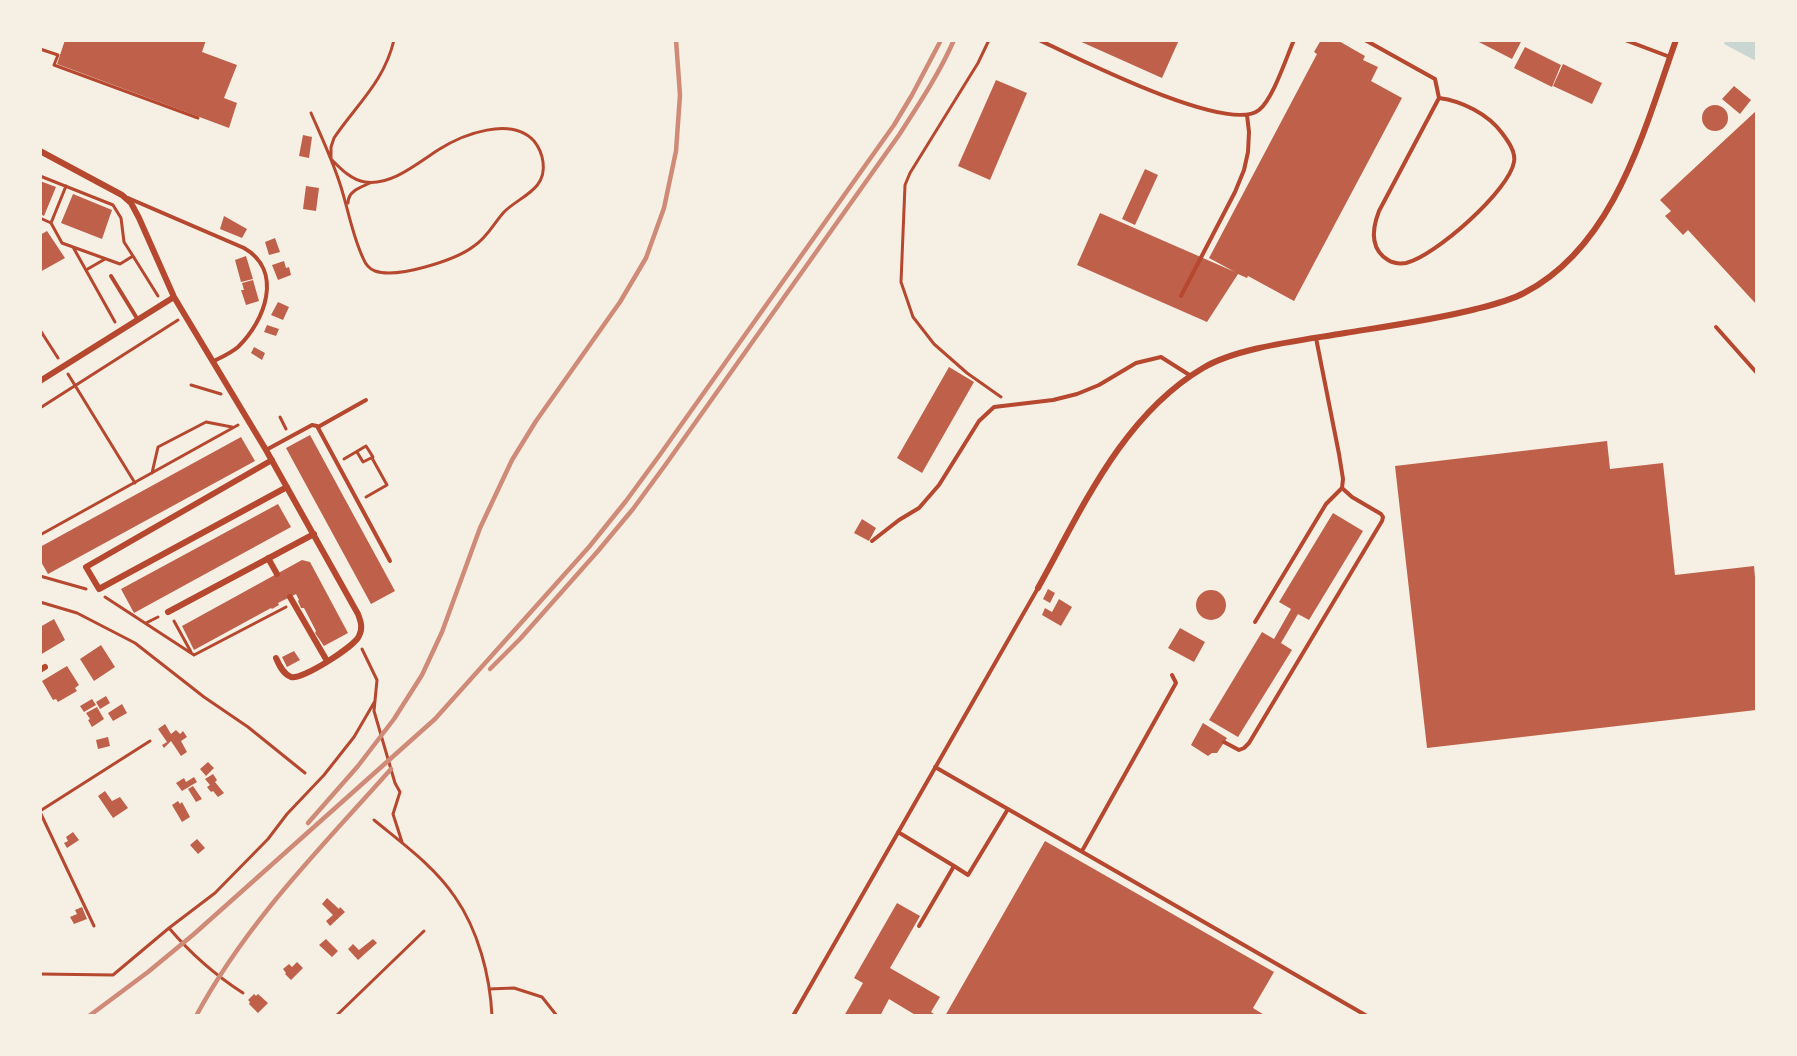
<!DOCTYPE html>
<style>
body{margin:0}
#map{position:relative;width:1797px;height:1056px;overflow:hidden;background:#f6efe4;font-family:"Playfair Display",serif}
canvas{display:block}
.frame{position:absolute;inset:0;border:42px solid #f6efe4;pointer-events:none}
</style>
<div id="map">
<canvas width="1797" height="1056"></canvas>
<div class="frame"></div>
</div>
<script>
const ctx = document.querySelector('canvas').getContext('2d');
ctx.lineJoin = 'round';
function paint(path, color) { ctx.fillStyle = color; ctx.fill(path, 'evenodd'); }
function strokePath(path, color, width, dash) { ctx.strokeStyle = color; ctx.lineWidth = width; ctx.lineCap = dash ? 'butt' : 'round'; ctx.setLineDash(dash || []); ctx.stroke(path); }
paint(new Path2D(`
 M1725,41H1756V61L1724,44Z`), '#c9d6d2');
paint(new Path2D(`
 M65,40H206L202,52L237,65L224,98L237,103L229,128L57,64Z
 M1077,40H1179L1162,78Z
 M1321,40H1337L1365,56L1363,60L1378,67L1371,81L1402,98L1294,301L1248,276L1247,278L1238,274L1207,322L1077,265L1100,213L1235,272L1209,258L1317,54L1314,52Z
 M1475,40H1522L1512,59Z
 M1525,47L1561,65L1552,87L1514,68Z
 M1563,64L1602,83L1592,104L1553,86Z
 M996,80L1027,93L990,180L958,166Z
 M1734,86L1751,100L1740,114L1722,99Z
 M1702 118a13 13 0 1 1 26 0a13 13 0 1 1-26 0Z
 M1756,111V304L1688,230L1683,235L1665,216L1671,211L1660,200Z
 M303,135L312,137L309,158L299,156Z
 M1145,169L1158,175L1135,225L1122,219Z
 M40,181L56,187L44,216L40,214Z
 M306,186L319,188L316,211L303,209Z
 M73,194L112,210L102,239L61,223Z
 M224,216L247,229L242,238L220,229Z
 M47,231L65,258L40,272V235Z
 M275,238L280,252L269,255L265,242Z
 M246,256L253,279L241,282L235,260Z
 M284,261L286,268L289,267L291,275L278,280L272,265Z
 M253,280L259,301L246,305L241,290H244L242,283Z
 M278,302L289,307L283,320L271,315Z
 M267,325L279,329L276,336L264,332Z
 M254,347L265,353L262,360L251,353Z
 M949,367L974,382L922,473L897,458Z
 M310,435L395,591L371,604L286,448Z
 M241,437L255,461L48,574L40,560V547Z
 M1607,441L1610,469L1663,463L1675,575L1754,566L1756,589V710L1427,748L1395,466Z
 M278,504L291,527L134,613L121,589Z
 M1333,513L1363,531L1309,620L1298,614L1281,643L1292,650L1238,737L1209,720L1262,632L1274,639L1291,609L1279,602Z
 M862,519L876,528L869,541L854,533Z
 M302,560L310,562L348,633L324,646L315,633L316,631L304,608H301L298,601L299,600L296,594L278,603L279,605L272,609L271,608L194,650L182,626Z
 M1048,589L1055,593L1050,603L1043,599Z
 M1196 605a15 15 0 1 1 30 0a15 15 0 1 1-30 0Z
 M1059,599L1072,607L1061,626L1042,615L1045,608L1052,612Z
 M54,619L65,640L40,655V627Z
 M1180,628L1205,642L1194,662L1168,648Z
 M101,645L115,667L94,681L80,659Z
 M294,651L300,660L287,667L282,657Z
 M67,666L79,685L75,688L77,691L58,702L56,699L53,700L42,681Z
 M106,696L110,703L100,709L96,702Z
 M92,699L96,705L84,712L80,706Z
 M122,704L127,713L113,721L108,713Z
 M97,707L104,719L92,727L88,720L90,719L86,713Z
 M1203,723L1227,738L1217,753H1212L1208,756L1191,745Z
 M165,724L171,734L176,730L180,734L183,731L187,737L181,741L187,752L181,756L171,741L164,748L162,745L167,742L158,729Z
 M108,737L110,746L98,749L96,740Z
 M208,762L214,768L206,776L200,769Z
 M213,774L217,780L215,782L224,793L218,797L213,791L211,792L207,787L210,785L205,779Z
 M194,777L197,782L182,791L176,783L184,778L186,782Z
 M193,786L202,799L196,802L188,789Z
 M105,791L112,801L120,797L128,808L113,818L98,796Z
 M178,801L180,804L182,802L190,817L182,822L172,805Z
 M73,832L79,840L67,848L64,843L68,841L66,837Z
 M197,839L205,848L198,854L190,845Z
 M1045,841L1274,972L1253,1008L1266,1016H945Z
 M327,898L339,909L340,907L345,912L330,926L326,921L333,915L322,904Z
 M897,903L920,916L890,968L940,997L931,1012L937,1016H917L889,999L880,1016H844L863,983L854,978Z
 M82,907L87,919L74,924L70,917L77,914L75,910Z
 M326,939L338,951L332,957L319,945Z
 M373,939L377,943L358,960L348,949L353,944L359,950Z
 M297,962L303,968L291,980L285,974L286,973L283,969L289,964L292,967Z
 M254,994L256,996L258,994L268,1003L258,1013L249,1004L250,1002L248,1000Z`), '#bf614a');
strokePath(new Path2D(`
 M989,40L978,63L910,173L905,185L901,282L913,317L934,344L967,373L1001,397
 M40,49L58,55L54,65L198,118
 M311,113C321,136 332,159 340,184C348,208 352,235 363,258C365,263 369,269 375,271C397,279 456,260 474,246C487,238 494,223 504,212C520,196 547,190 543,162C542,155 539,147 534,141C511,116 463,134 438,150C418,163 391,186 365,182C351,180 340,168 331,159V147L334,138C357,104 384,82 394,40
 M40,176L113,205L121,218L124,242L133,256
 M348,203C348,191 361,187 370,183
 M40,218L51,223L62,243L73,247L115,322
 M51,223L66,186
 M73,247L120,264L133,256L158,296
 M86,270L105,259
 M40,330L58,358
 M68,374L135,483
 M191,385L221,394
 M40,408L178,320
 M280,417L286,429
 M344,459L366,446L373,457L363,462L357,452
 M152,473L158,447L206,422L232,427
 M366,497L387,485L372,458
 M40,535L238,425
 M40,576L86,589
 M105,597L194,655
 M40,602L77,613L135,643L204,697L248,727L305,773
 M174,621L191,652
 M146,623L158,617
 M362,649L377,680L374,711L395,783L400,792L393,814L402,842
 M194,655L286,607
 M40,811L150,741
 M40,812L94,926
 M374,820C402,843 434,866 455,897C478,930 490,975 492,1016
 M169,928C191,954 215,975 243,993
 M40,974L113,975L169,928L215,893L268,839L287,814L324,775L354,737L375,701
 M489,989L514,988L542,997L557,1016
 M336,1016L424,931`), '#b5482f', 3);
strokePath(new Path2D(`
 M1039,40C1075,57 1228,135 1259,110C1273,99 1286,58 1294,40
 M1365,40L1435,79L1439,98L1379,211C1372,229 1370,249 1388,260C1393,263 1400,264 1406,263C1435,256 1509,191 1514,162C1516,152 1508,141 1502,133C1488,114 1462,101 1439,98
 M1625,40L1670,57
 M128,198L244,248C284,271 265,321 238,347C231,353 222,357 214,361
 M111,276L138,320
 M1181,296L1235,192L1244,170L1248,152L1249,132L1247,115
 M1716,327L1756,372
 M318,427L366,400
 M266,450L312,425L317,426L390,561
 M872,541L899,520L919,508L939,485L979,421L994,407L1053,400L1077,394L1099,385L1136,363L1161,357L1191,376
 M1255,622L1326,504L1342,488
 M1224,742L1239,750L1244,748L1249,743L1382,521L1383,517L1381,514L1352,497L1342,488L1343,479L1339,454L1316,338
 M935,767L1367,1016
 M898,832L954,866L919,926
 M1082,851L1176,683L1172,675
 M954,866L968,875L1008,809
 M793,1016L1038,588`), '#b5482f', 4);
strokePath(new Path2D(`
 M40,151L122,195L131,203L139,218L174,297L266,450L358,614C361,622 363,628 359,636C354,647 302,680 291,677C283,674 279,665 276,658
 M40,381L174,297
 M272,460L86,567L99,589L287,487
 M268,558L277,574
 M1038,588C1082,509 1122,416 1203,368C1238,347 1305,340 1345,333C1389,326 1433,320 1476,309C1492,305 1509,301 1524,293C1615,246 1644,130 1676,40
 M290,597L327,661
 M168,612L314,534
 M40,670L45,667`), '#b5482f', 6);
strokePath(new Path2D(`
 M490,669L520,639L598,551L633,509L666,464L899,135C919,104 939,74 954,40
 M308,823L358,766L394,719L422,675L442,632L480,528L512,460L536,421L620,302L646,258L664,208L676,151L680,95L676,40
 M89,1016L148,972L194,934L435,719L589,547L626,501L659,456L894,125L912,95L941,40
 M196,1016C248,920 320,849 391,769`), '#cf8b77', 4.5);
</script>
